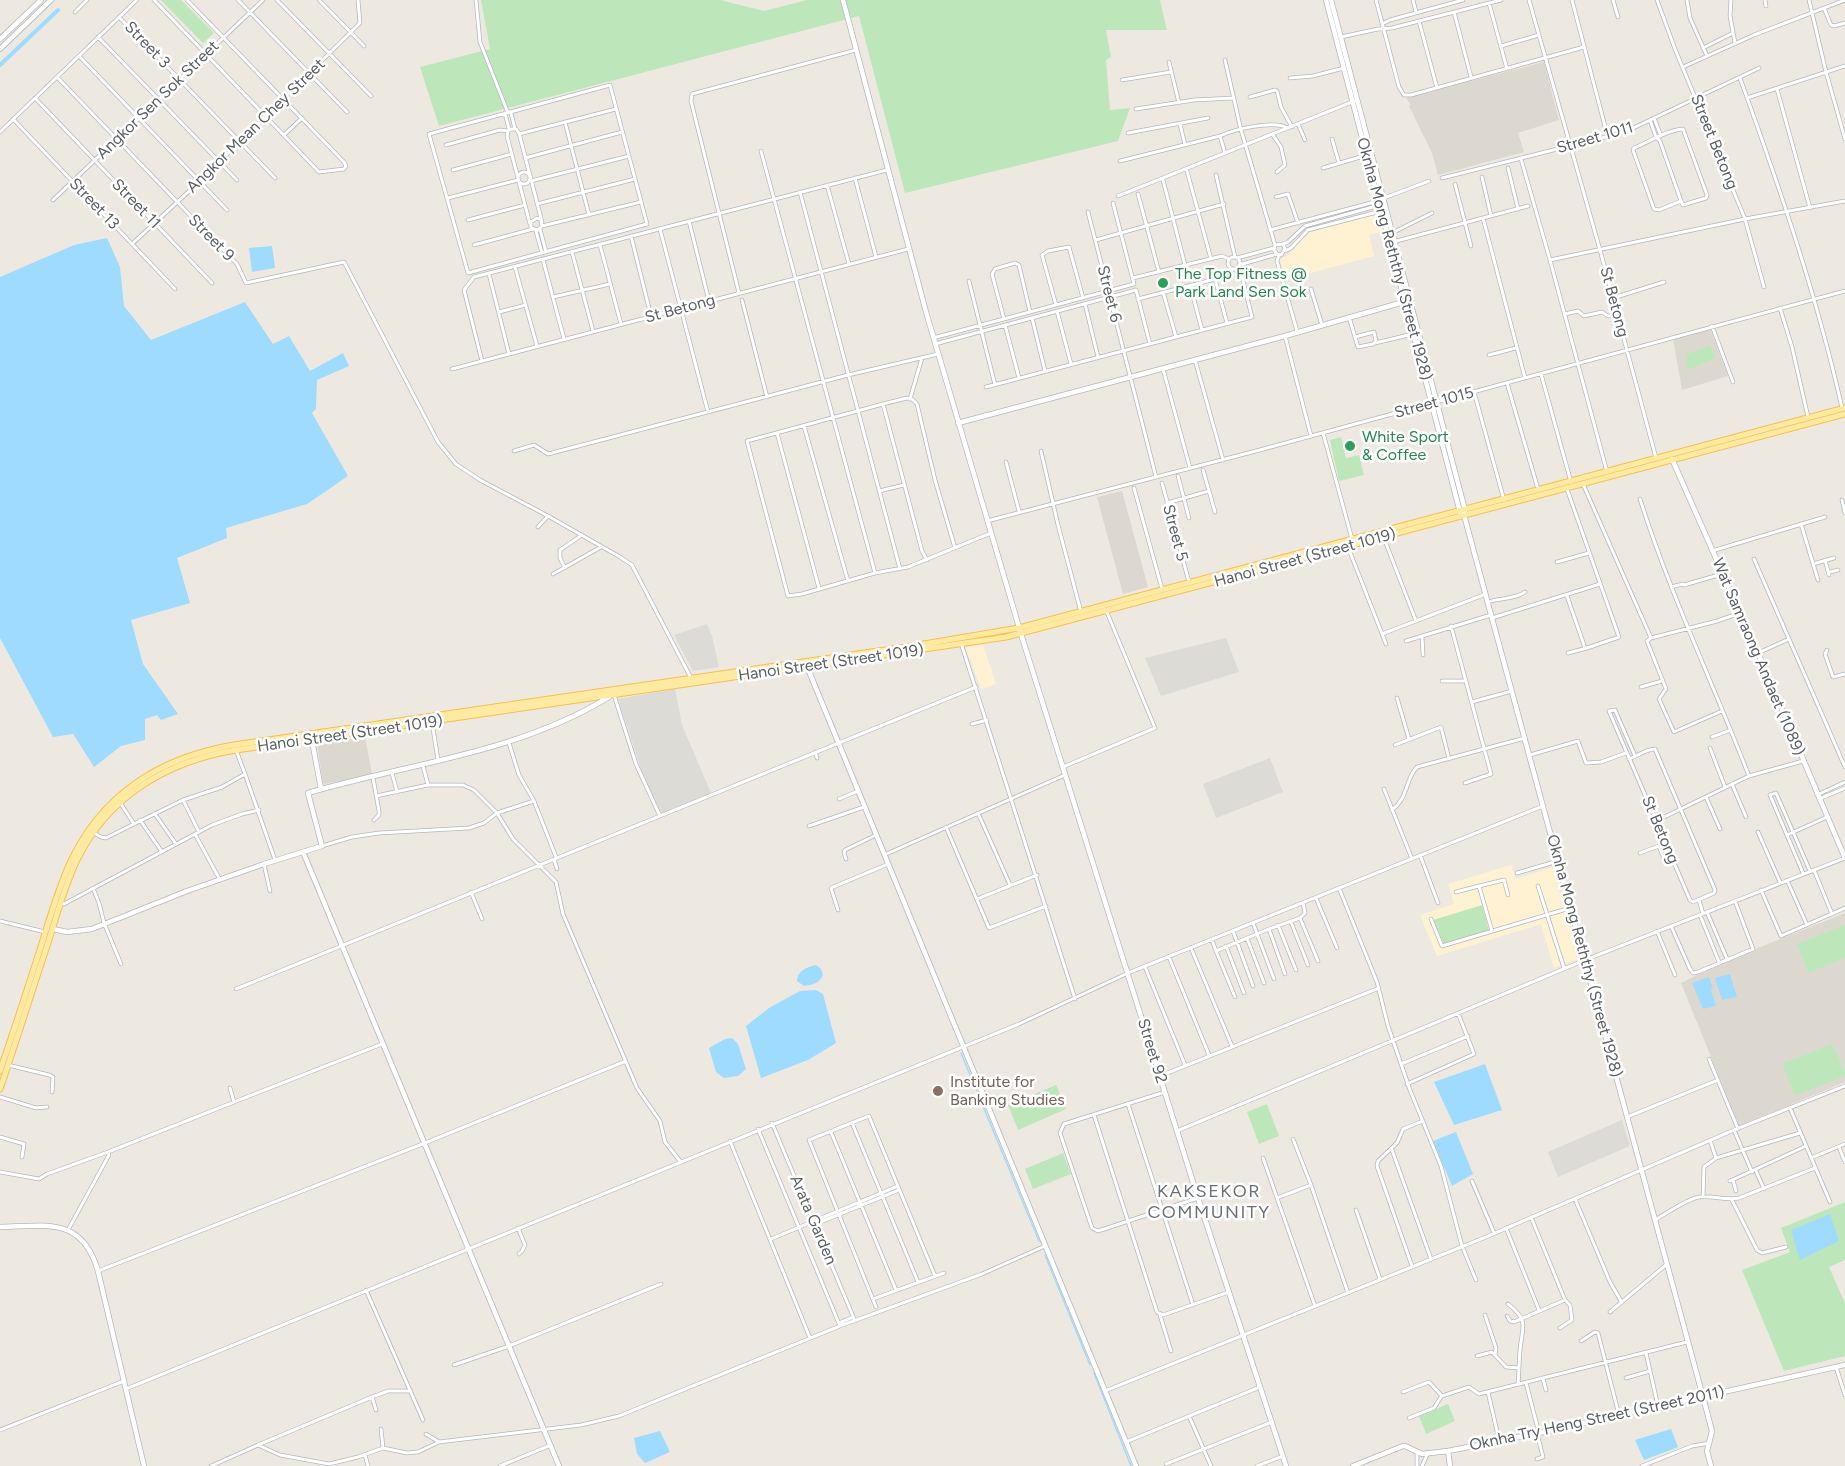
<!DOCTYPE html>
<style>
body{margin:0}
canvas{display:block;background:#ede9e0}
</style>
<canvas width="1845" height="1466"></canvas>
<script>
const ctx = document.querySelector('canvas').getContext('2d');
ctx.lineJoin = 'round';
function paint(path, color) { ctx.fillStyle = color; ctx.fill(path, 'evenodd'); }
function strokePath(path, color, width, dash) { ctx.strokeStyle = color; ctx.lineWidth = width; ctx.lineCap = dash ? 'butt' : 'round'; ctx.setLineDash(dash || []); ctx.stroke(path); }
function label(font, color, halo, rows, align = 'center') {
  ctx.font = font + ' Figtree,sans-serif'; ctx.lineWidth = 5; ctx.setLineDash([]); ctx.textBaseline = 'middle'; ctx.strokeStyle = halo; ctx.fillStyle = color; for (const [text, x, y, turn = 0] of rows) {
    ctx.save(); ctx.translate(x, y); ctx.rotate((+turn || 0) * Math.PI / 180); ctx.textAlign = isNaN(turn) ? turn : align; if (halo) ctx.strokeText(text, 0, 0); ctx.fillText(text, 0, 0); ctx.restore();
  }
}
paint(new Path2D(`
 M1380,213L1385,231L1369,235L1374,256L1284,280L1280,259L1289,255L1307,233Z
 M983,645L996,684L981,689L966,648Z
 M1511,865L1516,879L1553,867L1578,959L1554,968L1541,924L1437,956L1420,915L1454,904L1448,884Z`), '#fff2d3');
paint(new Path2D(`
 M707,624L712,636L719,667L693,671L674,635Z
 M1226,638L1239,672L1161,696L1145,658Z
 M675,689L682,725L711,793L662,813L646,784L618,699Z
 M1270,758L1283,792L1216,818L1203,784Z
 M1622,1120L1630,1146L1558,1177L1548,1152Z`), '#dddbd5');
paint(new Path2D(`
 M1544,62L1559,120L1518,133L1524,152L1438,175L1432,153L1409,106L1411,105L1406,98Z
 M1710,328L1728,376L1682,390L1673,339Z
 M1122,491L1148,587L1123,594L1097,497Z
 M365,737L372,774L325,784L323,783L317,743Z
 M1845,913V1082L1739,1126L1681,983L1728,960Z`), '#ddd8cf');
paint(new Path2D(`
 M161,0H181L214,33L203,43Z
 M481,0H720L764,11L807,0H1160L1167,30H1106L1111,57L1106,60L1110,110L1130,108L1118,141L905,193L859,16L439,126L420,67L490,49Z
 M1710,345L1716,358L1688,370L1686,355Z
 M1341,437L1346,458L1359,455L1364,475L1339,481L1330,440Z
 M1482,905L1489,930L1444,944L1433,920Z
 M1845,925V958L1808,973L1797,944Z
 M1832,1044L1845,1071V1076L1797,1095L1794,1094L1783,1065L1784,1063Z
 M1056,1085L1066,1109L1018,1130L1008,1105Z
 M1267,1104L1279,1136L1259,1144L1247,1112Z
 M1063,1153L1071,1174L1033,1189L1025,1169Z
 M1845,1202V1260L1829,1267L1845,1303V1356L1784,1371L1742,1270L1790,1252L1781,1228Z
 M1448,1404L1455,1421L1426,1434L1419,1416Z`), '#bde7bb');
paint(new Path2D(`
 M107,238L120,267L124,306L151,340L245,302L273,344L289,336L310,371L343,353L349,366L317,380L316,409L312,413L348,476L307,504L226,528L227,538L177,558L190,603L131,620L143,664L178,714L161,720L157,715L145,719V740L121,746L94,767L73,734L53,737L0,638V277L74,245Z
 M272,246L275,268L252,272L249,248Z
 M816,965L821,969L823,975C820,983 812,985 804,986L797,981C797,971 807,967 816,965Z
 M1730,974L1737,997L1722,1000L1715,978Z
 M1709,977L1713,988L1711,990L1716,1006L1703,1009L1692,983Z
 M816,990L823,994L836,1043L808,1060L761,1078L746,1026L769,1008L800,991Z
 M732,1038L738,1044L746,1069L738,1076L724,1078L716,1072L709,1048L725,1039Z
 M1485,1064L1502,1110L1454,1125L1434,1082Z
 M1456,1132L1473,1174L1452,1186L1433,1141Z
 M1830,1214L1839,1241L1800,1260L1791,1230Z
 M1671,1429L1678,1447L1644,1460L1635,1440Z
 M660,1431L670,1452L645,1463L637,1454L634,1438Z`), '#9edbff');
strokePath(new Path2D(`
 M961,1053L1039,1241
 M1045,1255L1090,1365
 M1094,1373L1131,1466`), '#9edbff', 1.5);
strokePath(new Path2D(`
 M0,65L58,10`), '#9edbff', 4);
const street = new Path2D(`
 M154,0L319,172L344,169L346,166L344,162L187,0
 M238,0L347,112
 M277,0L371,96
 M319,0L364,46
 M476,0L480,42L508,113
 M1376,0L1399,87L1404,95H1411L1584,47
 M1413,0L1416,12
 M1529,0L1600,250L1656,458
 M1572,0L1608,138
 M1613,0L1618,17
 M1657,0L1675,49L1745,219L1764,287
 M1687,0L1690,18L1707,56
 M1731,0L1730,16L1735,43
 M1765,0L1766,6
 M1809,0L1826,72L1845,139
 M1489,3L1507,69
 M1824,8L1831,25L1834,26L1845,23
 M75,12L87,0
 M1454,12L1471,77
 M119,17L275,178
 M1419,21L1437,88
 M1382,24L1390,20L1463,0
 M98,37L237,180
 M1341,37L1378,29L1392,28L1501,0
 M1501,46L1539,35
 M1703,48L1733,33
 M79,56L227,210
 M1225,60L1241,130L1275,245
 M1169,62L1179,103
 M1683,67L1754,35L1845,0
 M57,77L237,264L246,283L344,262L438,442L456,464L480,480L548,516L620,557L632,565L691,678
 M1290,78L1313,76L1344,68
 M1740,78C1779,186 1817,296 1842,408
 M1122,80L1171,72
 M610,85L647,224L468,273L429,134Z
 M1777,89L1810,208
 M1250,97L1275,90L1277,91L1281,107L1292,127
 M35,98L212,283
 M1747,98L1845,66
 M1136,109L1194,100L1233,98
 M505,113L509,129
 M511,113L515,129
 M1654,118L1661,136
 M13,119L175,289
 M1650,120L1656,137L1660,141L1681,201L1683,205L1706,198L1707,195L1683,129C1667,130 1649,142 1634,148L1633,150L1654,209L1659,210L1681,201
 M565,122L589,215
 M1180,124L1185,145
 M1298,124L1305,140
 M0,132L137,0
 M1128,133L1208,118
 M519,134L616,109
 M284,135L302,118
 M1273,135L1281,147L1285,165L1277,172
 M1220,136C1235,129 1273,120 1288,128
 M1332,139L1339,163
 M446,145L500,130L508,131
 M761,151L875,573
 M525,158L622,132
 M1521,159L1550,260L1607,472
 M1120,161L1220,136L1225,153
 M1323,168L1367,155
 M1508,168L1518,209
 M453,170L512,154
 M1187,171L1211,259
 M518 178a6 6 0 1 1 12 0a6 6 0 1 1-12 0Z
 M1216,175L1235,257
 M1482,177L1491,216
 M855,178L876,257
 M1442,178L1625,132L1759,68
 M1163,180L1185,265
 M531,181L629,156
 M1455,184L1471,246
 M827,185L849,264
 M800,192L900,569
 M1138,194L1159,272
 M1118,196L1357,100
 M1276,197L1288,194L1298,223
 M448,198L518,180
 M1384,198L1429,181
 M53,200L263,0
 M1113,203L1134,284
 M537,204L635,179
 M1088,212L1156,477
 M1483,218L1525,378
 M468,220L525,205
 M689,221L709,301
 M530,224L507,136L508,131L511,129H516L519,133L542,222
 M542,226L541,220L537,218L531,222V228L538,230L542,226L641,202
 M540,229L546,252
 M660,229L708,412
 M1270,230L1378,201
 M536,231L542,253
 M1392,233L1432,213
 M631,236L651,316
 M1096,240L1224,204
 M133,243L199,182L360,23L358,0
 M1389,243L1528,206
 M1283,244L1288,242L1305,226L1380,205
 M474,245L533,229
 M600,245L621,324
 M1285,251L1291,248L1308,230L1381,211
 M572,252L593,331
 M1279,255L1277,261L1297,331
 M1228 263a6 6 0 1 1 12 0a6 6 0 1 1-12 0Z
 M1237,258L1274,248
 M543,260L564,339
 M1550,260L1745,219L1845,201
 M1239,265L1277,254L1281,255L1285,249L1283,244L1275,245L1274,250L1277,254
 M515,267L537,346
 M489,274L509,354
 M1133,278L1222,256L1229,259
 M1215,279L1227,323
 M969,281L995,385
 M1190,285L1202,330
 M1311,289L1322,325
 M1136,290L1150,344
 M1163,292L1176,337
 M739,293L691,101L692,94L856,50
 M553,297L610,284
 M1613,298L1664,282
 M1138,299L1227,276L1233,269
 M742,300L767,397
 M1085,304L1098,357
 M1056,305L1042,255L1048,251L1069,247L1083,298
 M1780,308L1792,347L1808,417
 M1057,311L1071,364
 M499,312L526,305
 M1565,314L1578,311L1584,316L1602,312L1608,316L1618,315
 M1349,317L1358,347L1373,344L1376,341L1374,332L1355,337
 M1032,318L1045,371
 M1004,319L992,274L995,269L1015,263L1019,265L1030,312
 M1005,325L1019,378
 M1712,326L1733,382
 M1285,336L1311,436
 M933,338L1134,284
 M1375,343L1413,334
 M935,344L1136,290
 M1489,355L1516,348
 M1195,360L1223,460
 M482,361L464,290L474,277L887,170
 M452,369L908,249
 M1163,369L1190,468
 M1541,374L1571,482
 M1507,383L1538,489
 M986,387L1252,317L1241,273L1237,268
 M1474,392L1504,500
 M910,399L922,358
 M883,404L922,551L927,560
 M804,426L848,581
 M777,433L819,588
 M1323,433L1352,539
 M514,451L534,445L548,454L848,375L938,354
 M1041,451L1058,525L1081,612
 M1006,462L1019,511
 M1203,470L1215,512
 M1178,476L1189,518
 M1162,483L1189,582
 M1583,484L1651,638
 M1134,488L1162,589
 M1567,489L1619,637L1587,648L1568,653
 M879,491L904,485
 M1640,499C1670,594 1713,683 1749,776
 M1842,500L1845,513
 M1167,503L1209,491
 M987,521L1256,451L1845,291
 M1801,524L1818,580
 M538,527L548,516
 M1382,533L1416,621
 M1348,547L1386,644
 M955,548L935,480L917,404L912,399L907,398L883,404L747,441L788,596L802,594L875,573L908,567L991,533
 M1712,551L1825,517
 M1754,559L1845,767
 M1825,560L1829,575
 M1557,562L1589,553
 M1813,564L1834,558
 M565,568L560,558V550L582,535
 M1830,572L1838,570
 M553,574L601,547
 M1671,587L1683,584L1684,585L1722,574
 M1567,596L1585,648
 M1488,602C1500,598 1516,599 1525,592
 M1492,618L1600,584
 M1451,626L1491,774L1465,783
 M1382,634L1486,594
 M1422,636L1423,655
 M1406,641L1491,615
 M961,643L1075,999
 M1827,650L1825,654L1833,677L1845,674
 M1758,653L1789,639
 M1442,681H1466
 M1641,687L1662,681
 M614,695L636,764L660,816
 M1397,698L1409,739
 M1472,702L1512,691
 M1722,711L1674,732L1659,699L1666,689L1647,641L1651,638L1717,621L1740,613
 M432,722L438,760
 M972,724L987,720
 M1712,737L1731,730
 M509,743L519,775L534,801L556,857
 M1395,745L1441,727L1449,759
 M1710,748L1725,787
 M815,752L817,758
 M1530,755L1578,741L1586,763L1601,762L1626,753
 M1629,759C1637,756 1647,749 1655,749L1715,890L1714,893L1693,902L1690,900L1609,711L1615,710L1635,756
 M423,766L428,785
 M1063,767L1155,728L1106,610
 M392,773L397,792
 M245,774L275,860
 M373,778L379,811V815L374,820
 M1732,784L1746,817
 M1384,789L1412,859
 M1817,795L1845,782
 M376,796L428,785H463L474,790L497,813L513,839L556,882L563,914L637,1088L660,1121L665,1142L680,1161
 M1706,797L1720,829
 M839,799L858,791
 M1819,799L1845,788
 M183,800L199,832
 M121,804L134,824L183,800L222,787L245,774L236,750
 M1392,810C1409,797 1405,779 1417,767L1525,738
 M978,813L1010,885
 M155,814L176,844
 M140,820L162,852
 M1656,821L1749,776L1803,761
 M809,826L864,807
 M946,827L989,928L1046,906
 M92,832L101,837L106,838L134,824
 M1758,832L1780,882
 M195,834L220,880
 M1787,835L1827,817
 M1665,842L1659,846L1665,861
 M322,846L352,837L379,833L469,828L484,823L497,813L534,801
 M1640,853L1659,846
 M884,855L1065,775
 M1420,855L1438,903
 M554,859L557,869
 M846,859L844,853L845,850L876,835
 M264,864L270,891
 M1814,870L1832,914
 M1517,873L1558,861
 M1803,873L1770,795L1776,793L1810,871
 M1787,880L1807,925
 M1479,886L1504,880L1508,895
 M1538,886L1564,968
 M93,888L99,903L104,923L121,964
 M1339,888L1377,982L1388,1026L1410,1090L1441,1166L1462,1246L1476,1280
 M1761,890L1781,936L1845,908
 M471,892L482,919
 M1456,892L1479,886L1492,931
 M1316,898L1337,948
 M977,899L1037,875
 M1699,900L1703,914
 M60,903L64,904L212,825L242,814L259,810
 M838,910L831,888L888,864
 M1707,912L1727,959
 M1700,915L1719,962
 M1300,918L1318,961
 M1431,919L1442,946L1570,908
 M0,921L45,932
 M1291,922L1308,965
 M1253,923L1274,979
 M1278,925L1296,970
 M1671,926L1690,969L1693,973L1698,972L1753,949L1735,901
 M1269,929L1285,974
 M1233,931L1253,986
 M1657,931L1675,975
 M1247,938L1264,983
 M1212,940L1216,951
 M1226,946L1244,993
 M1191,948L1232,1046
 M1169,957L1209,1055
 M1145,967L1185,1065
 M236,989L976,687
 M1235,997L1216,951L1269,929L1300,918L1305,913L1303,903
 M1709,1059L1738,1129
 M1401,1064L1468,1036
 M8,1065L49,1075L53,1077L52,1092
 M1160,1076L1379,988
 M1407,1084L1474,1054L1458,1013
 M1165,1092L1064,1124L1060,1133L1092,1228L1098,1231L1198,1198
 M0,1097L36,1108L47,1107
 M234,1102L382,1044
 M1128,1104L1193,1305
 M1790,1108L1830,1202
 M1094,1115L1157,1312L1163,1315L1229,1292
 M1627,1117L1718,1080
 M772,1123L855,1321
 M852,1123L918,1282
 M758,1129L840,1326
 M1734,1130L1752,1172
 M1177,1131L1585,960L1845,858
 M831,1132L896,1290
 M0,1137L24,1144L22,1157
 M1293,1139L1311,1185L1348,1293
 M730,1141L810,1338
 M1839,1147L1845,1162
 M1392,1150L1431,1259
 M108,1152L234,1102L230,1088
 M1263,1158L1315,1306
 M1716,1158L1800,1133
 M1811,1158L1845,1144
 M1756,1171L1764,1189
 M0,1172L39,1179L47,1174L108,1152L109,1155L68,1230
 M1733,1180L1736,1191
 M1472,1181L1494,1233
 M1730,1181L1806,1146
 M1703,1197L1704,1167L1716,1158L1710,1140
 M1277,1198L1311,1185
 M1575,1199L1610,1282L1621,1301
 M1732,1200L1757,1250L1762,1253L1786,1247
 M1356,1210L1380,1279
 M1531,1217L1565,1300L1570,1305L1572,1320L1560,1328
 M1655,1220C1667,1213 1687,1199 1699,1197C1713,1195 1725,1201 1739,1198L1815,1168
 M815,1222L823,1221L899,1190
 M518,1228L525,1245L522,1251L519,1254
 M1506,1228L1539,1310
 M771,1239L898,1186
 M1412,1266L1377,1166L1378,1161L1397,1143L1403,1129L1423,1121
 M98,1271L425,1143L626,1061
 M366,1290L423,1420
 M873,1299L944,1273
 M1508,1304C1530,1321 1522,1327 1520,1350C1519,1362 1519,1373 1518,1384
 M876,1307L809,1140L869,1116L935,1276
 M1610,1312L1667,1264
 M1160,1315L1171,1351
 M1485,1315L1496,1348L1495,1355
 M1507,1316L1510,1321L1514,1322L1565,1300
 M839,1323L853,1317
 M1581,1341L1595,1332L1598,1333L1619,1415
 M1646,1353L1658,1406
 M1477,1356L1492,1352L1506,1367L1519,1368
 M454,1365L509,1346L661,1284
 M1836,1367L1845,1395
 M1626,1378L1650,1371
 M1543,1379L1546,1390
 M1526,1383L1539,1433
 M126,1389L1019,1024L1128,973L1543,806
 M1105,1391L1486,1237L1734,1130L1845,1086
 M1403,1392L1429,1382L1442,1396L1469,1387L1479,1394L1687,1342
 M1488,1392L1499,1440
 M376,1410L372,1397L388,1391H411
 M1189,1416L1211,1466
 M1409,1418L1434,1408L1441,1397
 M381,1429L383,1448
 M0,1430L124,1381
 M1537,1433L1543,1457L1537,1459
 M426,1434L439,1442
 M1126,1442L1260,1387
 M258,1445L372,1397
 M365,1455L368,1466
 M1166,1464L1272,1422
 M211,1466L258,1445L280,1455L329,1464L358,1457L383,1448L407,1453L418,1452L439,1442L581,1425L619,1416L840,1326L982,1274L1045,1246
 M500,1466L551,1445
 M1257,1466L1283,1456
 M1417,1466V1453
 M1422,1466L1427,1455
 M1642,1466L1692,1446L1710,1443`);
const secondary = new Path2D(`
 M843,0L926,312L1021,634L1198,1198L1286,1466
 M1326,0L1460,512
 M1331,0L1465,510L1464,515L1703,1397L1712,1431L1707,1451L1711,1466
 M0,39L41,0
 M0,49L51,0
 M958,423L1285,336L1407,301
 M1672,459L1758,653L1845,858
 M806,664L1136,1466
 M311,735L321,789
 M303,852L559,1466
 M53,929L67,932L92,929L187,891L264,864L322,846L308,793C410,763 515,754 609,697
 M0,1227C46,1226 82,1216 98,1271L144,1466
 M1448,1451L1450,1466
 M1353,1466L1403,1446H1405L1422,1454L1448,1451L1539,1433L1845,1365`);
const primary = new Path2D(`
 M0,1071C15,1028 29,984 43,940C51,914 59,887 70,863C102,794 161,757 234,745L906,647L1019,628L1845,408
 M0,1089C16,1042 31,994 47,946C56,918 64,887 77,860C108,796 168,761 236,750L1006,637L1845,414`);
strokePath(street, '#b3b7bc', 4.5);
strokePath(secondary, '#b4b8be', 6);
strokePath(primary, '#f9be4d', 7);
strokePath(street, '#fff', 3);
strokePath(secondary, '#fff', 4.5);
strokePath(primary, '#ffeaa3', 5);
for (const [x, y, r, color] of [
 [1163,283,6,"#2e9e5b"],
 [1350,446,6,"#2e9e5b"],
 [938,1091,6,"#8d6e63"]
]) { const dot = new Path2D(); dot.arc(x, y, r, 0, 2 * Math.PI); ctx.fillStyle = color; ctx.fill(dot); strokePath(dot, '#fff', 2); }
label('16px', '#595e62', '#fff', [
 ["Street 3",147,45,46],
 ["Angkor Sen Sok Street",158,100,-44],
 ["Angkor Mean Chey Street",256,126,-44],
 ["Street 1011",1595,138,-16],
 ["Street Betong",1714,142,68],
 ["Street 13",94,204,46],
 ["Street 11",136,204,46],
 ["Street 9",211,238,46],
 ["Oknha Mong Reththy (Street 1928)",1394,259,75],
 ["Street 6",1109,294,76],
 ["St Betong",1614,302,75],
 ["St Betong",680,309,-15],
 ["Street 1015",1434,403,-15],
 ["Street 5",1175,533,75],
 ["Hanoi Street (Street 1019)",1305,558,-15],
 ["Wat Samraong Andaet (1089)",1758,657,67],
 ["Hanoi Street (Street 1019)",831,663,-8],
 ["Hanoi Street (Street 1019)",350,734,-8],
 ["St Betong",1660,830,67],
 ["Oknha Mong Reththy (Street 1928)",1584,956,75],
 ["Street 92",1152,1051,73],
 ["Arata Garden",813,1220,67],
 ["Oknha Try Heng Street (Street 2011)",1597,1419,-12]
]);
label('16px', '#27864d', '#fff', [
 ["The Top Fitness @",1175,274],
 ["Park Land Sen Sok",1175,292],
 ["White Sport",1362,437],
 ["& Coffee",1362,455]
], 'left');
label('16px', '#785e54', '#fff', [
 ["Institute for",950,1082],
 ["Banking Studies",950,1100]
], 'left');
ctx.letterSpacing = '1.5px';
label('18px', '#6a7074', '#fff', [
 ["KAKSEKOR",1209,1192],
 ["COMMUNITY",1209,1213]
]);
ctx.letterSpacing = '0px';
</script>
